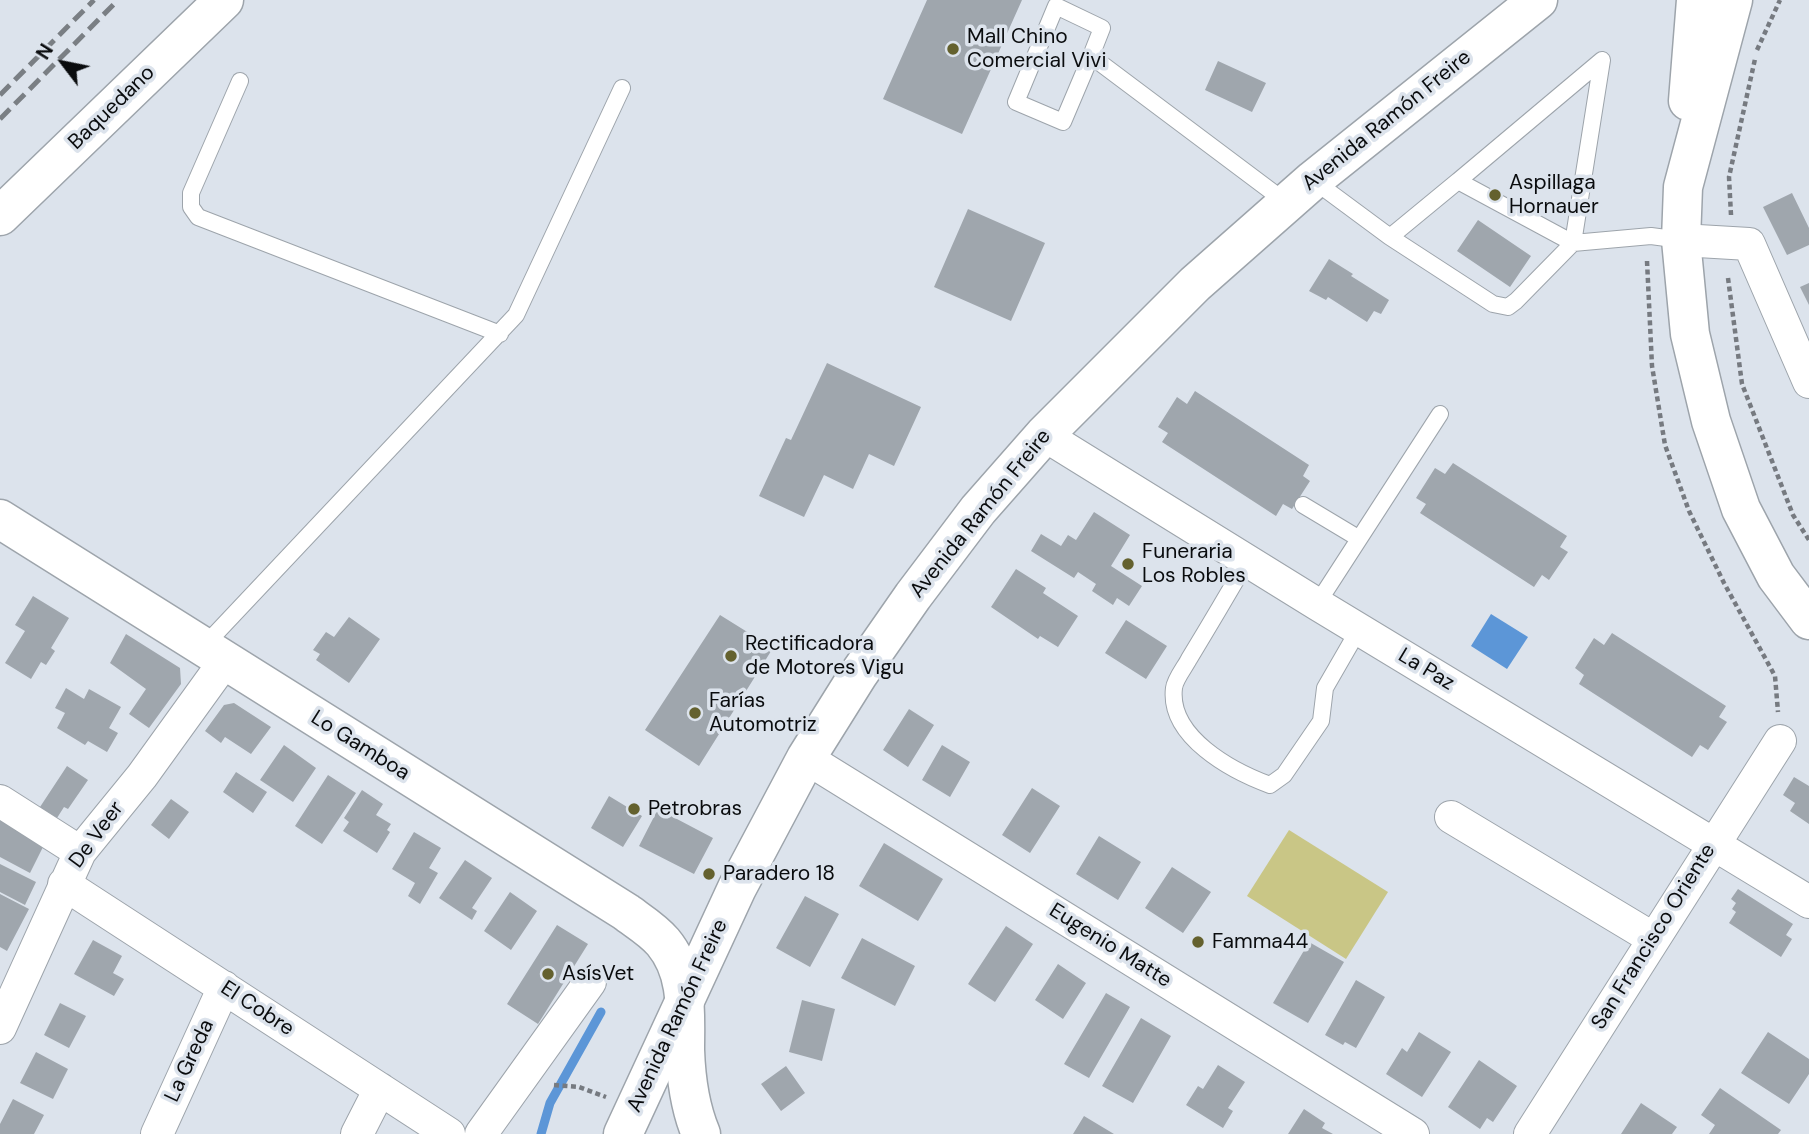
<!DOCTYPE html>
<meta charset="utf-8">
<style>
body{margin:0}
#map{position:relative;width:1809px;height:1134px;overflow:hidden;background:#dce3ec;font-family:"DM Sans",sans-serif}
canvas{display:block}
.north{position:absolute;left:28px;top:28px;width:70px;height:70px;-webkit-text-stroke:5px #dce3ec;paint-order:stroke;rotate:302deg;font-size:19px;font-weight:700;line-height:28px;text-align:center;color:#0a0c0e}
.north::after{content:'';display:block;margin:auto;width:24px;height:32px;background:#0a0c0e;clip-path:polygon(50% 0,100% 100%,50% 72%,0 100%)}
</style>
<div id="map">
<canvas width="1809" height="1134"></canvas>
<div class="north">N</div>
</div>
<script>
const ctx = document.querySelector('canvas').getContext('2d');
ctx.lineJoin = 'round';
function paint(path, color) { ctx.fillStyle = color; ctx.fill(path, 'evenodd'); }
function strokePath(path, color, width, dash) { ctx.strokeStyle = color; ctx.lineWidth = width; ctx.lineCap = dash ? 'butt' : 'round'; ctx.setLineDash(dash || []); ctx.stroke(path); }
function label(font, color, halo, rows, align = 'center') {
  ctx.font = font + ' "DM Sans",sans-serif'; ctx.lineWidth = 7; ctx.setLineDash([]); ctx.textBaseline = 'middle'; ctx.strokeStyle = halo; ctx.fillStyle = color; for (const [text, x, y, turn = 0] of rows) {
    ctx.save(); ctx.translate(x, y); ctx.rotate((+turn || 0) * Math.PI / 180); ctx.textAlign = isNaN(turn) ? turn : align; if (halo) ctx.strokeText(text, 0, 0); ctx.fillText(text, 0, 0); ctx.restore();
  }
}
paint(new Path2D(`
 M1289,830L1388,892L1346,959L1247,896Z`), '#c9c686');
paint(new Path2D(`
 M1491,614L1528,637L1507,669L1471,646Z`), '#5c96d7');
strokePath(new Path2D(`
 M541,1134L550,1103L601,1012`), '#5c96d7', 9);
paint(new Path2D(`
 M927,0H1022L962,134L883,99Z
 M1218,61L1266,83L1252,112L1205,90Z
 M1792,193L1809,228V245L1787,255L1763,207Z
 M968,209L1045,243L1011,321L934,287Z
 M1478,220L1531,256L1510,287L1457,251Z
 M1329,259L1353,274L1351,276L1389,300L1381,314L1374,311L1367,322L1328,297L1326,300L1309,291Z
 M1809,283V305L1800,287Z
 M827,363L921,407L894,466L869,454L853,489L824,475L804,517L759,496L786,438L791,440Z
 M1195,391L1309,465L1303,476L1310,481L1292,509L1283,504L1276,516L1162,442L1168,433L1158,427L1177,397L1187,404Z
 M1453,463L1567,536L1560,547L1568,552L1549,580L1542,575L1534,587L1420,513L1426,504L1416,498L1435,468L1445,474Z
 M1094,512L1130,535L1111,566L1142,586L1129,606L1117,598L1113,605L1092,591L1096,584L1078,572L1074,578L1031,551L1041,534L1061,546L1068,535L1076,540Z
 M1016,569L1046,588L1043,593L1078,616L1058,647L1040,636L1038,639L991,607Z
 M33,596L69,618L51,648L55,651L46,665L41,662L31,679L5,663L25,631L15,625Z
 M720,615L773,648L699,766L645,730Z
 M349,617L380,639L349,683L316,660L320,654L313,650L326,632L334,637Z
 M1126,620L1167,646L1146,679L1105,653Z
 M1612,633L1726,706L1719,717L1727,722L1708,750L1700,745L1692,757L1579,684L1584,675L1575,668L1594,638L1604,645Z
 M126,634L180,668L181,684L149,728L129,714L146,689L110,663Z
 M66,688L84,699L89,689L121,707L109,728L118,733L107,752L88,741L85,745L57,728L65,713L55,708Z
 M234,703L271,727L251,754L225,737L221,743L205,731L224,705Z
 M909,709L934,725L908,767L883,750Z
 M284,745L316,768L293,802L260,780Z
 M942,745L970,762L950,797L922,780Z
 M67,766L88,780L68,809L64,807L57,818L40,807Z
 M236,772L267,792L253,813L223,792Z
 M328,775L356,793L322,844L295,826Z
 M1794,777L1809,786V824L1790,811L1795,803L1783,795Z
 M1032,788L1060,806L1030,853L1002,835Z
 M362,790L383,804L376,815L391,824L387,830L390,832L377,853L343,831L349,822L344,818Z
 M609,796L642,816L623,847L591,828Z
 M171,799L189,812L169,839L151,825Z
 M658,809L713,838L694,874L639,846Z
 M0,818L45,843L30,873L0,857Z
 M414,832L441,848L429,868L438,873L420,904L408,896L415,883L392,869Z
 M1099,836L1141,862L1118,900L1076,874Z
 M884,843L943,879L918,921L859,886Z
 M465,860L492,878L472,908L477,911L472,920L439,898Z
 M0,864L36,882L25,905L0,892Z
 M1172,867L1211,892L1183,933L1145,908Z
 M1738,889L1793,924L1786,935L1792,939L1781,957L1729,923L1736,912L1732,909L1736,903L1731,899Z
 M510,892L537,911L511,950L484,931Z
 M0,894L29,909L7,951L0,947Z
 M805,896L839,914L810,967L776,948Z
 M557,925L588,944L538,1024L507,1004Z
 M1006,926L1033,944L995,1002L968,984Z
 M862,938L915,966L895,1006L841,978Z
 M93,940L122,956L113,973L124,979L114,996L74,974Z
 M1309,942L1344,962L1308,1023L1273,1003Z
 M1058,964L1086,983L1063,1019L1035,1000Z
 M1356,980L1385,997L1356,1048L1345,1042L1343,1045L1325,1035Z
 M1106,993L1130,1007L1089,1078L1064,1064Z
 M802,1000L835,1009L822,1061L789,1052Z
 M60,1003L86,1016L69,1048L44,1035Z
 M1141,1018L1171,1036L1133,1103L1102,1086Z
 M1419,1032L1451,1052L1422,1097L1386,1074L1402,1048L1407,1052Z
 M1768,1032L1809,1059V1074L1789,1104L1741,1073Z
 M36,1052L68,1069L53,1099L20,1083Z
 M1479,1060L1517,1086L1493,1122L1487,1118L1480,1129L1448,1107Z
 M1218,1065L1245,1082L1228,1108L1233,1111L1223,1128L1186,1105L1198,1086L1203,1089Z
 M786,1066L805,1093L781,1111L761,1084Z
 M1720,1088L1781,1130L1778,1134H1709L1715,1125L1701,1115Z
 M13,1099L44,1115L34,1134H0V1124Z
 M1641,1103L1677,1127L1672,1134H1621Z
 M1304,1109L1325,1123L1322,1128L1333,1134H1288Z
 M1084,1116L1114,1134H1073Z`), '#9fa6ad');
const service = new Path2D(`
 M1091,56L1063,122L1016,102L1056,6L1102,28L1091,56L1287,203
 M240,81L191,193V207L198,217L500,334
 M1313,180L1390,237L1458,181L1573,243L1651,236L1681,240
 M1390,237L1493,304L1508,307L1516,301L1573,243L1602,60L1458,181
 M1303,505L1358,538
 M1247,561C1228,594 1209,626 1189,659C1185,667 1175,679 1174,688C1168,737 1232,771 1270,785L1284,775L1321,721L1325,688L1359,629
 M1317,604L1440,414
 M203,647L516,315L622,88`);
const minor = new Path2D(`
 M1681,240L1749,244L1809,382
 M1044,435L1317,604L1809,902
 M806,758L1413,1134
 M0,801L80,852
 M1451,817L1654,939
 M64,884L449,1134
 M0,1028L80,852L142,776L225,661
 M157,1134L224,987
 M357,1134L380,1089
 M481,1134L590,982
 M1530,1134L1780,741`);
const tertiary = new Path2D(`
 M0,216L224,0
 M0,519L626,912C638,921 653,930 663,942C689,973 685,1013 685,1050C686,1079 690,1108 701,1134`);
const primary = new Path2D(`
 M1733,0L1683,187L1681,240L1690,334L1711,421L1741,509L1776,576L1809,620
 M1688,101L1696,0
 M623,1134L737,888L806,758L858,675L913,596L978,510L1044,435L1195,284L1313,180L1538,0`);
strokePath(service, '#9da4ab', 18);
strokePath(minor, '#9da4ab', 34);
strokePath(tertiary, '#9da4ab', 41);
strokePath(primary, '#9da4ab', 41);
strokePath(new Path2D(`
 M1757,50L1780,0
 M1731,215L1729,177L1755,59
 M1647,261L1652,366L1665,445L1689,511L1724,583L1775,676L1778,712
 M1728,278L1742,384L1793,515L1809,540
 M554,1085L579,1087L606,1097`), '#767a80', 4.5, [5, 3.5]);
strokePath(service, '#fff', 16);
strokePath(minor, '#fff', 32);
strokePath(tertiary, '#fff', 38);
strokePath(primary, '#fff', 38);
strokePath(new Path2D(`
 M0,95L94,0
 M0,119L118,0`), '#7a7f84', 5, [14, 7]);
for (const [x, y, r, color] of [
 [953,49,7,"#64612e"],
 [1495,195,7,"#64612e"],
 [1128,564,7,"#64612e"],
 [731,656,7,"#64612e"],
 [695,713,7,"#64612e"],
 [634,809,7,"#64612e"],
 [709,874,7,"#64612e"],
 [1198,942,7,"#64612e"],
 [548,974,7,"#64612e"]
]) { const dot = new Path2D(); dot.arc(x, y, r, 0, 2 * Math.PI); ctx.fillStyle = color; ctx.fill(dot); strokePath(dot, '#dce3ec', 2.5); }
label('21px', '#0a0c0e', '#dce3ec', [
 ["Mall Chino",967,37],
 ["Comercial Vivi",967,61],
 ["Aspillaga",1509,183],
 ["Hornauer",1509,207],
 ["Funeraria",1142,552],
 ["Los Robles",1142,576],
 ["Rectificadora",745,644],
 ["de Motores Vigu",745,668],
 ["Farías",709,701],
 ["Automotriz",709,725],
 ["Petrobras",648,809],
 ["Paradero 18",723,874],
 ["Famma44",1212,942],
 ["AsísVet",562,974]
], 'left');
label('21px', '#0a0c0e', '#dce3ec', [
 ["Baquedano",112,108,-44],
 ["Avenida Ramón Freire",1387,121,-39],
 ["Avenida Ramón Freire",981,514,-51],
 ["La Paz",1426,670,31],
 ["Lo Gamboa",360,746,32],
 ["De Veer",97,835,-54],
 ["San Francisco Oriente",1654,937,-58],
 ["Eugenio Matte",1110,946,32],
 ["El Cobre",257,1009,33],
 ["Avenida Ramón Freire",678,1016,-65],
 ["La Greda",190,1061,-65]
]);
</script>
